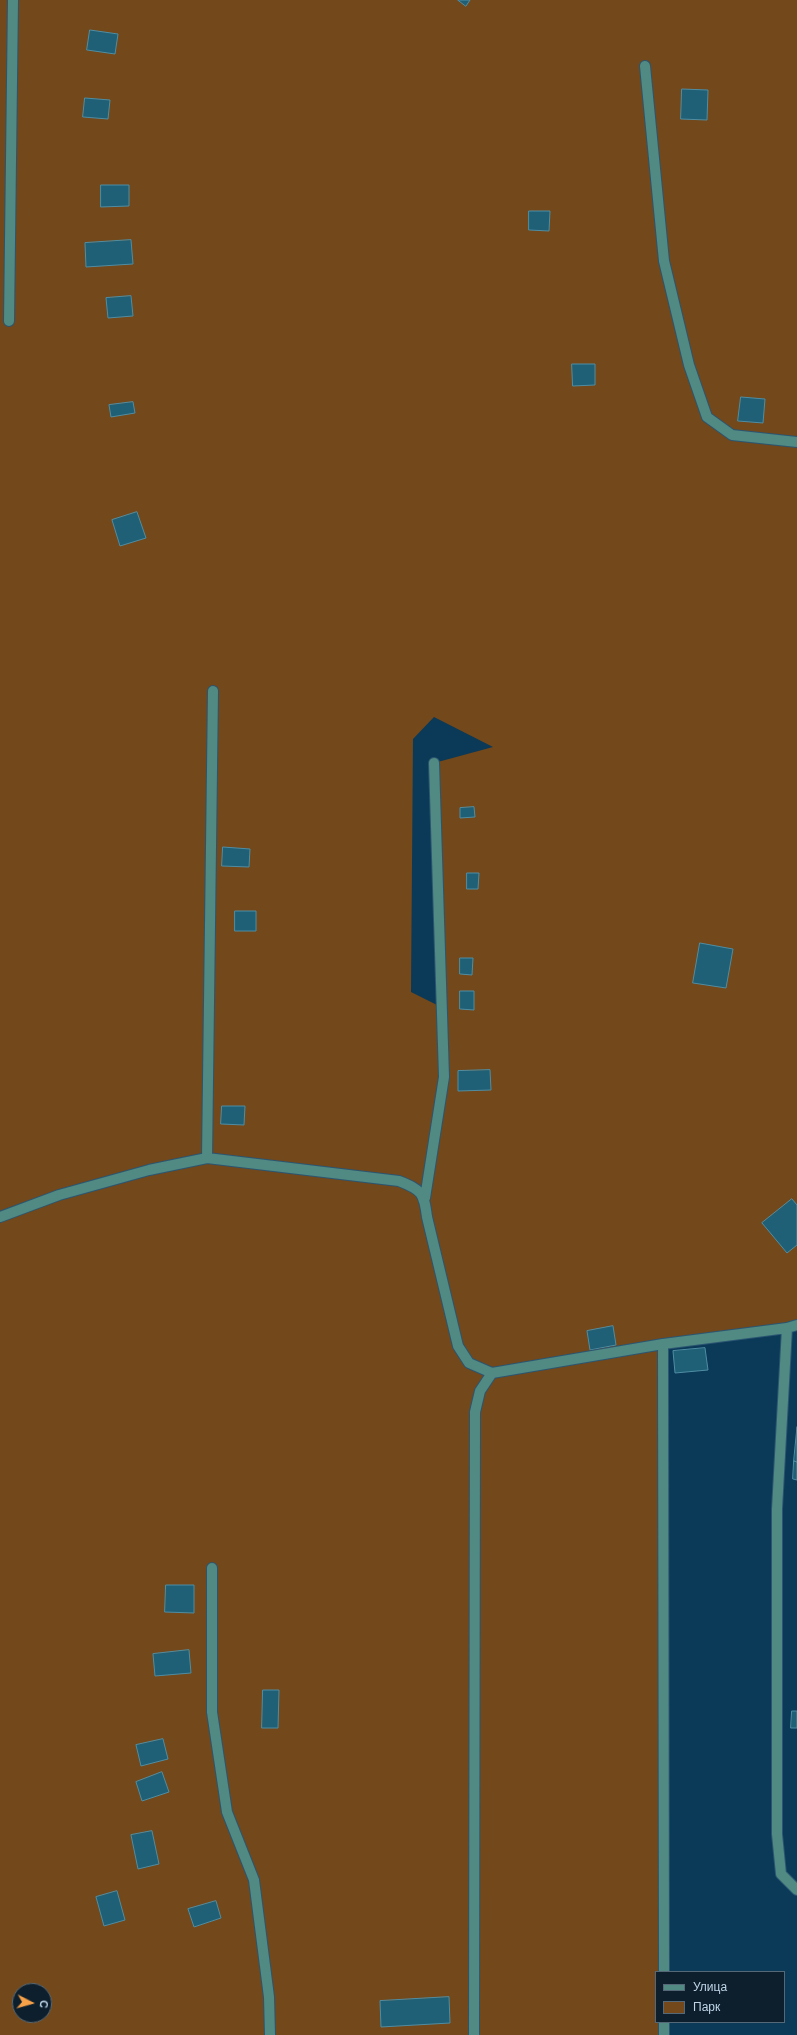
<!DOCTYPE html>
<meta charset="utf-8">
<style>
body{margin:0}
#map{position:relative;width:797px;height:2035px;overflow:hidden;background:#0b3958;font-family:"Work Sans",sans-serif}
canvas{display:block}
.legend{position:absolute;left:655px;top:1971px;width:130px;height:52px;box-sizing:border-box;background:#0d1f2d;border:1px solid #546878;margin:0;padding:5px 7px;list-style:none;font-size:12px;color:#bed5e8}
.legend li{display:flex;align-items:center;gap:8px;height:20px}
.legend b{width:20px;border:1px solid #546878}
.north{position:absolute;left:12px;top:1983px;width:40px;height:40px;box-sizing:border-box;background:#0d1f2d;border:1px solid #546878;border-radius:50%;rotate:96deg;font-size:11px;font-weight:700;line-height:16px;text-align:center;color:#bed5e8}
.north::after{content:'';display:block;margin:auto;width:14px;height:18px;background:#f7a149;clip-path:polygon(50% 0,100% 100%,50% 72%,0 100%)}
</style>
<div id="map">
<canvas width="797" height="2035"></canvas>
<ul class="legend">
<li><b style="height:5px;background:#508a82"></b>Улица</li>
<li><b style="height:11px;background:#73481a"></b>Парк</li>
</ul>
<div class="north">С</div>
</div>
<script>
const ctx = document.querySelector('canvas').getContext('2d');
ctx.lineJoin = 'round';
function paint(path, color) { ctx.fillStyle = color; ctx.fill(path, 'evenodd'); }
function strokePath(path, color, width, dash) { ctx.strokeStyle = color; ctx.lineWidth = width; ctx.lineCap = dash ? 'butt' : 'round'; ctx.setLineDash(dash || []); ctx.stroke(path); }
paint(new Path2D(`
 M0,0H797V1325L663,1344L664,1972H656V2022H664V2035H0ZM434,717L493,747L434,763L441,1007L411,992L413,739ZM20,1991H44V2015H20Z`), '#73481a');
const building = new Path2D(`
 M458,0H470L466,6Z
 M90,30L118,34L115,54L87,50Z
 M682,89L708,90L707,120L681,119Z
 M85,98L110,100L108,119L83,117Z
 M101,185H129V206L101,207Z
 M529,211H550L549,231L529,230Z
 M131,240L133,264L86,267L85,243Z
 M131,296L133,316L108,318L106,298Z
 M572,364H595V385L573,386Z
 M741,397L765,399L763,423L738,421Z
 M133,402L135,413L111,417L109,405Z
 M137,512L146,538L120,546L112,520Z
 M474,807L475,817L460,818V808Z
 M223,847L250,849L249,867L222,866Z
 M467,873H479L478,889H467Z
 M235,911H256V931H235Z
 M700,943L733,949L726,988L693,983Z
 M460,958H473L472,975L460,974Z
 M460,991H474V1010L460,1009Z
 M490,1070L491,1090L458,1091V1071Z
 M222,1106H245L244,1125L221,1124Z
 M792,1199L797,1205V1245L787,1253L762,1223Z
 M613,1326L616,1345L590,1350L587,1331Z
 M705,1348L708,1370L675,1373L673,1351Z
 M797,1427V1462L794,1461Z
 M794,1461L797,1462V1480L793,1479Z
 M166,1585H194V1613L165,1612Z
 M189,1650L191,1673L155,1676L153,1654Z
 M263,1690H279L278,1728H262Z
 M792,1711H797V1728H791Z
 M163,1739L168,1759L141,1766L136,1745Z
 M162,1772L169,1792L142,1801L136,1782Z
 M152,1831L159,1864L138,1869L131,1835Z
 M117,1891L125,1920L104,1926L96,1897Z
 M216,1901L221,1918L194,1927L188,1909Z
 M449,1997L450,2023L381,2027L380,2001Z`);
paint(building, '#1f6076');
strokePath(building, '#4f8da3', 1);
const minor = new Path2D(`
 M645,66L664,261L689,365L707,417L732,435L797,442
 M9,321L13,0
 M207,1158L213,691
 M425,1198L444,1077L434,763
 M0,1217L59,1195L149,1170L207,1158L399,1181C422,1190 424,1193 427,1217L458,1346L469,1363L492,1373
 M787,1328L777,1509V1834L781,1874L797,1890
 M663,1344L664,1972
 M212,1568V1712L227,1812L254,1880L269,1997L270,2035
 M664,2022V2035
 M474,2035L475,1412L480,1391L492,1373L663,1344L787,1328L797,1325`);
strokePath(minor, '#2b5572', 12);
strokePath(minor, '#508a82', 10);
</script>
